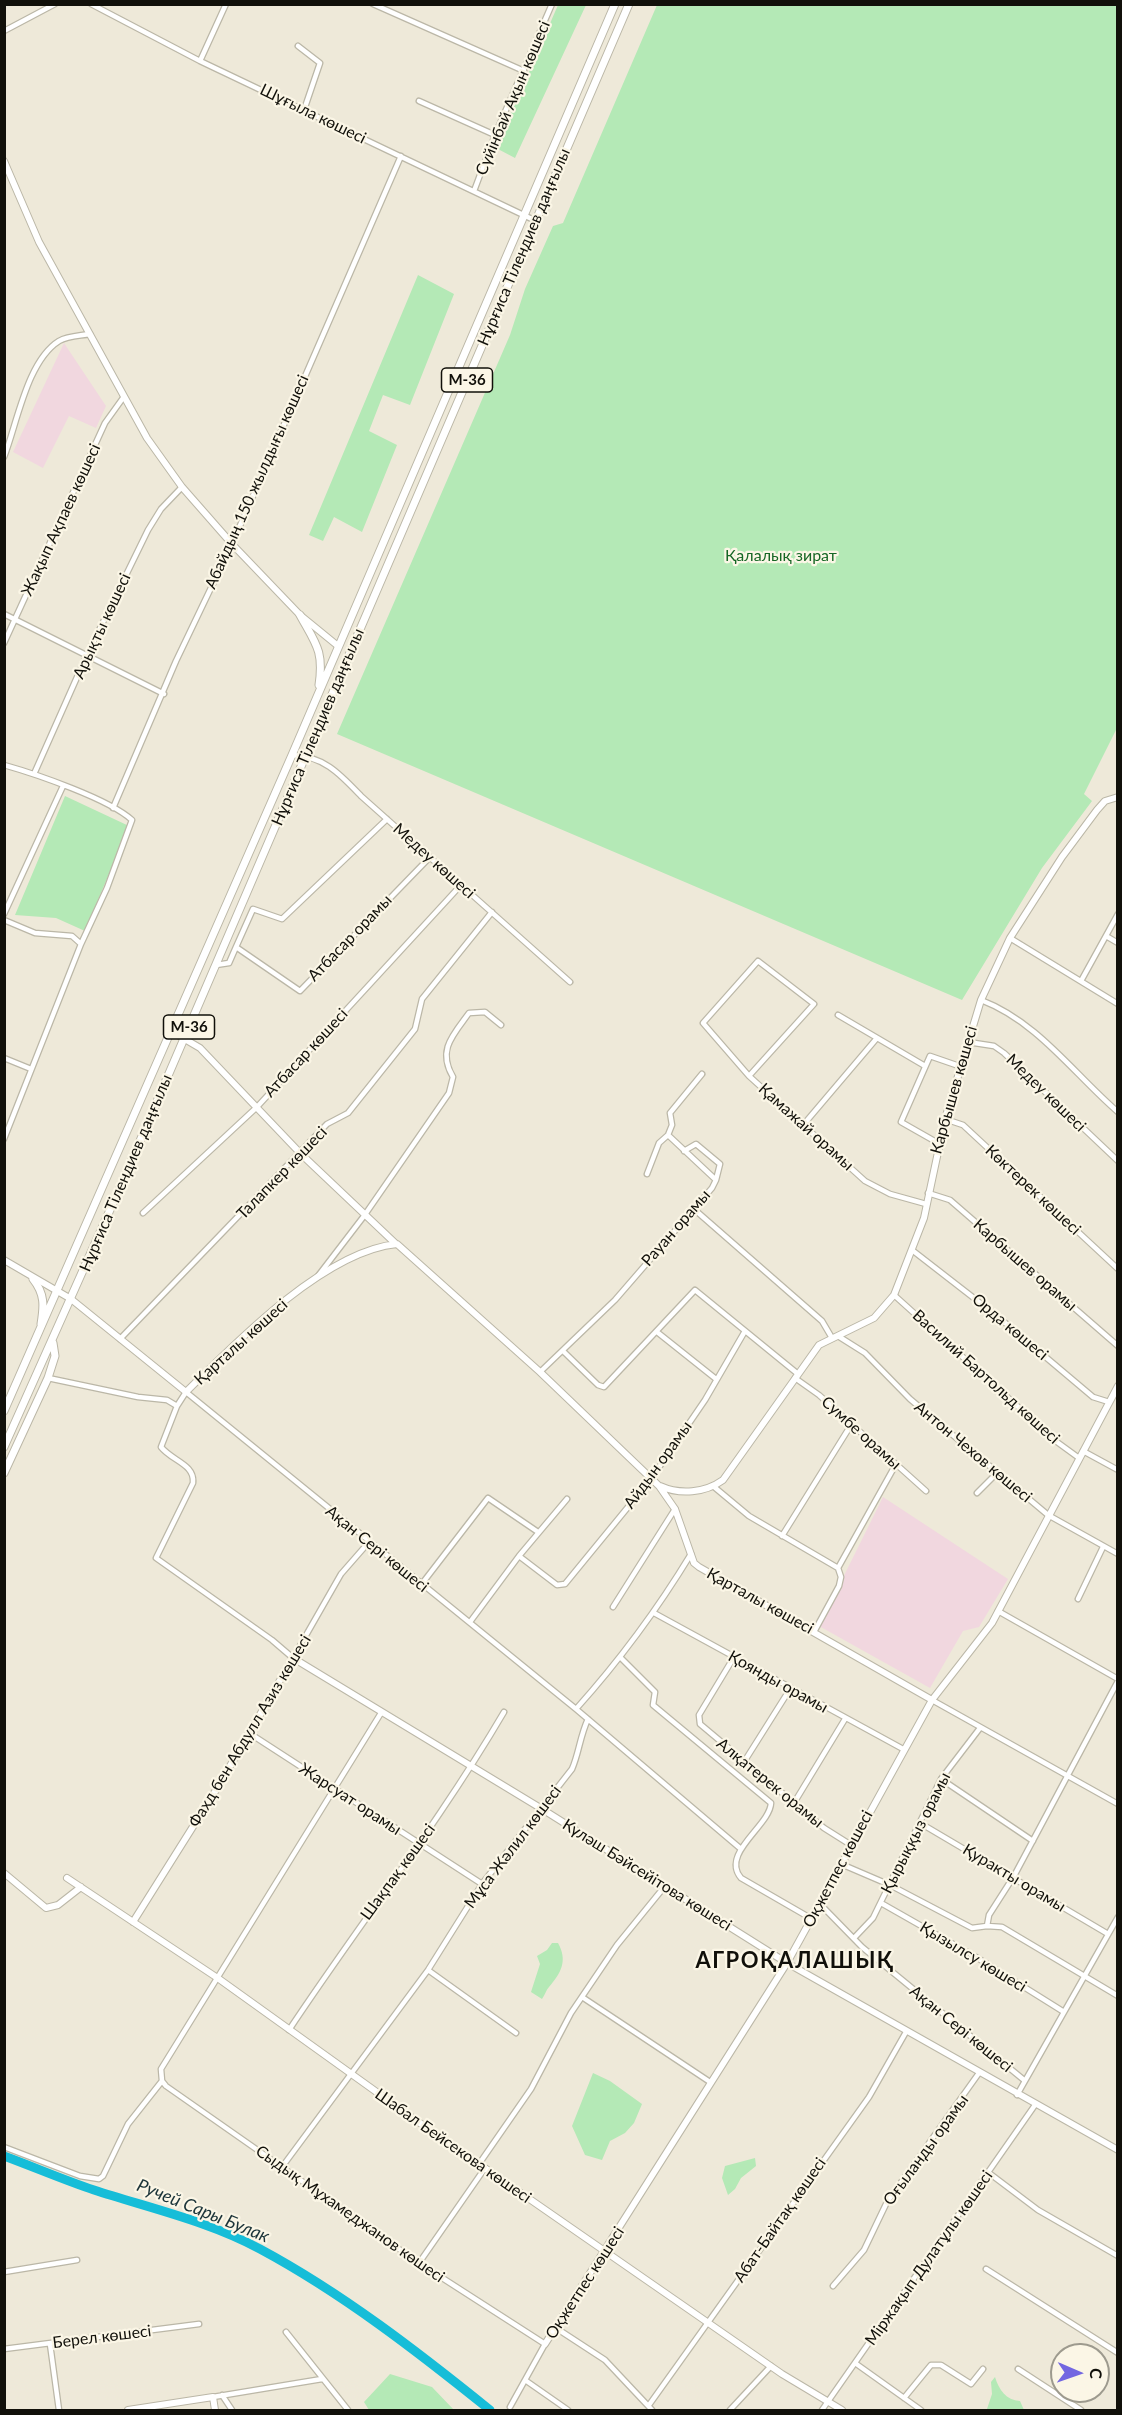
<!DOCTYPE html>
<meta charset="utf-8">
<style>
body{margin:0}
#map{position:relative;width:1122px;height:2415px;overflow:hidden;background:#eee9d9;font-family:Lato,sans-serif}
canvas{display:block}
.frame{position:absolute;inset:0;border:6px solid #11100a;pointer-events:none}
.north{position:absolute;left:1050px;top:2343px;width:60px;height:60px;box-sizing:border-box;background:#fbf6e6;border:2px solid #9d9a8e;border-radius:50%;rotate:92deg;font-size:16px;font-weight:700;line-height:24px;text-align:center;color:#11100a}
.north::after{content:'';display:block;margin:auto;width:21px;height:27px;background:#7367e1;clip-path:polygon(50% 0,100% 100%,50% 72%,0 100%)}
</style>
<div id="map">
<canvas width="1122" height="2415"></canvas>
<div class="frame"></div>
<div class="north">С</div>
</div>
<script>
const ctx = document.querySelector('canvas').getContext('2d');
ctx.lineJoin = 'round';
function paint(path, color) { ctx.fillStyle = color; ctx.fill(path, 'evenodd'); }
function strokePath(path, color, width, dash) { ctx.strokeStyle = color; ctx.lineWidth = width; ctx.lineCap = dash ? 'butt' : 'round'; ctx.setLineDash(dash || []); ctx.stroke(path); }
function label(font, color, halo, rows, align = 'center') {
  ctx.font = font + ' Lato,sans-serif'; ctx.lineWidth = 4.5; ctx.setLineDash([]); ctx.textBaseline = 'middle'; ctx.strokeStyle = halo; ctx.fillStyle = color; for (const [text, x, y, turn = 0] of rows) {
    ctx.save(); ctx.translate(x, y); ctx.rotate((+turn || 0) * Math.PI / 180); ctx.textAlign = isNaN(turn) ? turn : align; if (halo) ctx.strokeText(text, 0, 0); ctx.fillText(text, 0, 0); ctx.restore();
  }
}
paint(new Path2D(`
 M64,343L106,406L96,428L69,416L43,468L13,452Z
 M883,1497L1008,1579L979,1627L963,1631L930,1688L819,1626Z`), '#f1d7df');
paint(new Path2D(`
 M558,5H586L515,158L496,148Z
 M657,5H1117V728L1084,794L1092,801L1042,868L962,1000L337,734L510,335L525,289L553,226L563,223Z
 M418,275L454,294L410,405L383,395L369,431L397,445L362,532L334,517L323,541L309,535Z
 M65,796L129,826L85,931L56,918L15,915Z
 M552,1943H558C568,1961 561,1973 549,1987C546,1990 545,1995 542,1999L531,1992L540,1964L537,1956L547,1950Z
 M593,2073L610,2081L642,2104L634,2123L625,2133L610,2141L602,2160L585,2155L572,2126Z
 M755,2158L756,2166L741,2178L735,2189L728,2195L722,2178L725,2166Z
 M390,2374L432,2387L454,2410H369L364,2402Z
 M995,2377C999,2390 1006,2400 1020,2401L1024,2410L987,2409L992,2394L991,2382Z`), '#b4e9b6');
strokePath(new Path2D(`
 M4,2156C34,2167 64,2180 94,2190C149,2208 208,2221 260,2249C342,2293 418,2352 490,2410`), '#16bdd8', 9);
const street = new Path2D(`
 M91,4L200,61L536,221
 M373,4L524,71
 M4,31L55,4
 M298,46L320,63L304,110
 M200,61L226,4
 M419,101L495,135
 M474,191L495,135L552,4
 M4,457C17,424 27,361 59,341C68,336 79,336 90,334
 M4,614L164,694
 M4,643L105,423L123,398
 M292,755C324,756 340,774 361,796L570,982
 M4,765C36,774 109,799 132,820L107,888L81,944
 M34,774L86,657L148,530L161,509L182,487
 M113,808L176,661L232,544L401,156
 M4,914L63,786
 M4,920L35,933L72,936L81,944L4,1139
 M1106,936L1118,943
 M1010,938L1118,1004
 M236,947L253,909L282,919L387,819
 M216,965L229,963L236,947L300,991L430,857
 M1081,981L1118,914
 M981,1000C1038,1022 1073,1073 1118,1112
 M838,1015L925,1066
 M968,1042L994,1046L1004,1053L1118,1161
 M4,1058L31,1069
 M749,1076L814,1004L758,961L703,1023L749,1076L865,1181L890,1194L926,1204
 M945,1119L963,1125L1118,1269
 M804,1124L877,1038
 M938,1143L901,1122L930,1056L959,1066
 M684,1151L696,1144L720,1164L716,1180
 M647,1174L659,1143L668,1135
 M928,1193L950,1200L1118,1346
 M695,1210L822,1321L832,1338
 M143,1213L257,1107L461,885
 M912,1250L997,1316L1093,1397L1109,1402
 M318,1276L364,1216L449,1093L453,1077C437,1050 453,1035 469,1013L485,1012L501,1025
 M894,1295L1057,1442L1079,1458
 M657,1332L716,1379
 M838,1336L865,1353L910,1399L1048,1515L1118,1554
 M120,1339L327,1124L348,1113L415,1029L422,999L492,912
 M563,1351L598,1385L604,1387L695,1290L798,1374
 M540,1372L615,1300L712,1188L716,1180L668,1135L672,1125L670,1113L702,1074
 M48,1378L138,1397L167,1400L177,1406L186,1392L576,1709L741,1849
 M795,1378L819,1395L926,1491
 M177,1406L161,1447C172,1461 195,1464 193,1483L156,1558L272,1640L293,1658L341,1574L369,1542
 M1083,1451L1118,1470
 M713,1486L749,1516L838,1568
 M977,1493L997,1473
 M782,1536L851,1425
 M519,1556L557,1585L565,1584L651,1479L705,1400L745,1331
 M421,1585L488,1498L538,1532
 M1078,1599L1103,1547
 M613,1607L675,1509
 M998,1611L1118,1679
 M654,1613L903,1749
 M470,1622L519,1556L567,1499
 M814,1632L839,1586L841,1577L838,1568L896,1464
 M734,1657L699,1715L700,1724L824,1828L851,1845
 M621,1658L655,1692L653,1705L771,1803C770,1826 720,1853 741,1878L812,1919
 M932,1700L1118,1804
 M576,1709C620,1660 657,1610 691,1554
 M381,1713L161,2069L162,2081L166,2086L419,2263L545,2344L510,2407
 M249,1733L482,1884
 M744,1762L790,1689
 M941,1779L1033,1841
 M794,1803L845,1719
 M920,1823L1108,1934
 M841,1864L890,1885L972,1928L987,1926L989,1915L1014,1876L1118,1681
 M881,1903L976,1957L1064,2012
 M820,1904L862,1947L1024,2080
 M987,1926L1002,1927L1118,1996
 M854,1938L873,1918L941,1779L980,1728
 M428,1970L516,2033
 M582,1997L710,2082
 M289,2030C360,1923 439,1823 504,1712
 M1017,2095L1118,1917
 M4,2147L80,2176L99,2179L103,2176L128,2124L162,2081
 M479,2164L531,2089L571,2013L617,1945L665,1886
 M282,2167L428,1970L482,1884L572,1769C579,1753 580,1736 588,1719
 M989,2173L1038,2210L1118,2256
 M419,2263L485,2168
 M986,2269L1118,2353
 M4,2272L77,2260
 M833,2286L864,2250L887,2202L979,2073
 M556,2328L605,2360L652,2410
 M286,2332L348,2410
 M50,2344L59,2410
 M4,2349L199,2324
 M855,2363L921,2410
 M1018,2369L1081,2410
 M525,2380L568,2410
 M222,2395L232,2410
 M213,2397L322,2379
 M904,2398L931,2365H941L971,2384L983,2369
 M649,2405L869,2097L906,2032
 M730,2410L771,2366
 M822,2410L1035,2105`);
const secondary = new Path2D(`
 M4,161L39,242L147,438L182,487L232,544L300,615L338,646
 M171,1031L200,1048L301,1154L396,1244
 M4,1260L71,1299L186,1392C236,1342 325,1251 397,1244L540,1372L659,1486L675,1509L694,1563L699,1567L932,1700
 M660,1486C680,1495 705,1493 723,1480L819,1345L874,1318L894,1295L924,1218L945,1119L981,1000L1010,938L1062,857L1097,810L1105,801L1118,797
 M4,1873L46,1908L58,1905L81,1887
 M67,1878L219,1979L417,2121L782,2374L842,2410
 M133,1922L216,1790L293,1658L542,1809L787,1963L1118,2150
 M545,2344L787,1963L932,1700L992,1623L1118,1386
 M128,2410L213,2397L215,2410`);
const primary = new Path2D(`
 M300,615C316,644 324,651 319,685
 M33,1279C45,1294 44,1306 41,1324
 M4,1411L292,755L615,4
 M4,1447L118,1192L629,4
 M4,1473L48,1378L55,1356L53,1343`);
strokePath(street, '#bbb7a7', 7);
strokePath(secondary, '#bbb7a7', 8);
strokePath(primary, '#bbb7a7', 9);
strokePath(street, '#fff', 4.5);
strokePath(secondary, '#fff', 6);
strokePath(primary, '#fff', 7);
for (const [x, y, w] of [
 [467,380,51],
 [189,1027,51]
]) { const box = new Path2D(); box.roundRect(x - w / 2, y - 12, w, 24, 4.5); ctx.fillStyle = '#fbf6e6'; ctx.fill(box); strokePath(box, '#11100a', 1.5); }
label('bold 15px', '#11100a', null, [
 ["M-36",467,380],
 ["M-36",189,1027]
]);
label('16px', '#11100a', '#fbf6e6', [
 ["Сүйінбай Ақын көшесі",513,98,-67],
 ["Шұғыла көшесі",313,114,26],
 ["Нұрғиса Тілендиев даңғылы",524,247,-67],
 ["Абайдың 150 жылдығы көшесі",257,482,-66],
 ["Жақып Ақпаев көшесі",61,520,-65],
 ["Арықты көшесі",102,626,-65],
 ["Нұрғиса Тілендиев даңғылы",318,727,-67],
 ["Медеу көшесі",434,861,42],
 ["Атбасар орамы",350,938,-46],
 ["Атбасар көшесі",306,1053,-47],
 ["Карбышев көшесі",954,1090,-74],
 ["Медеу көшесі",1046,1093,44],
 ["Қамажай орамы",806,1127,42],
 ["Нұрғиса Тілендиев даңғылы",126,1173,-67],
 ["Талапкер көшесі",282,1173,-46],
 ["Көктерек көшесі",1033,1190,43],
 ["Рауан орамы",676,1228,-49],
 ["Карбышев орамы",1025,1265,41],
 ["Орда көшесі",1010,1327,40],
 ["Қарталы көшесі",241,1342,-42],
 ["Василий Бартольд көшесі",986,1377,42],
 ["Сумбе орамы",861,1433,42],
 ["Антон Чехов көшесі",973,1452,40],
 ["Айдын орамы",658,1465,-54],
 ["Ақан Сері көшесі",377,1549,39],
 ["Қарталы көшесі",760,1601,29],
 ["Қоянды орамы",778,1682,29],
 ["Фахд бен Абдулл Азиз көшесі",250,1731,-59],
 ["Алқатерек орамы",770,1783,39],
 ["Жарсуат орамы",350,1799,33],
 ["Қырыққыз орамы",916,1833,-63],
 ["Мұса Жәлил көшесі",513,1847,-53],
 ["Оқжетпес көшесі",838,1869,-62],
 ["Шақпақ көшесі",398,1872,-54],
 ["Күләш Бәйсейітова көшесі",647,1875,32],
 ["Қуракты орамы",1014,1878,31],
 ["Қызылсу көшесі",973,1957,31],
 ["Ақан Сері көшесі",961,2029,39],
 ["Шабал Бейсекова көшесі",453,2146,35],
 ["Оғыланды орамы",926,2150,-54],
 ["Сыдық Мұхамеджанов көшесі",350,2214,35],
 ["Абат-Байтақ көшесі",780,2220,-55],
 ["Міржақып Дулатұлы көшесі",929,2258,-55],
 ["Оқжетпес көшесі",585,2283,-57],
 ["Берел көшесі",102,2337,-7]
]);
label('16px', '#166725', '#fbf6e6', [
 ["Қалалық зират",781,556]
]);
label('italic 18px', '#1c3439', '#fbf6e6', [
 ["Ручей Сары Булак",203,2211,22]
]);
ctx.letterSpacing = '1.5px';
label('bold 22px', '#11100a', '#fbf6e6', [
 ["АГРОҚАЛАШЫҚ",795,1961]
]);
ctx.letterSpacing = '0px';
</script>
